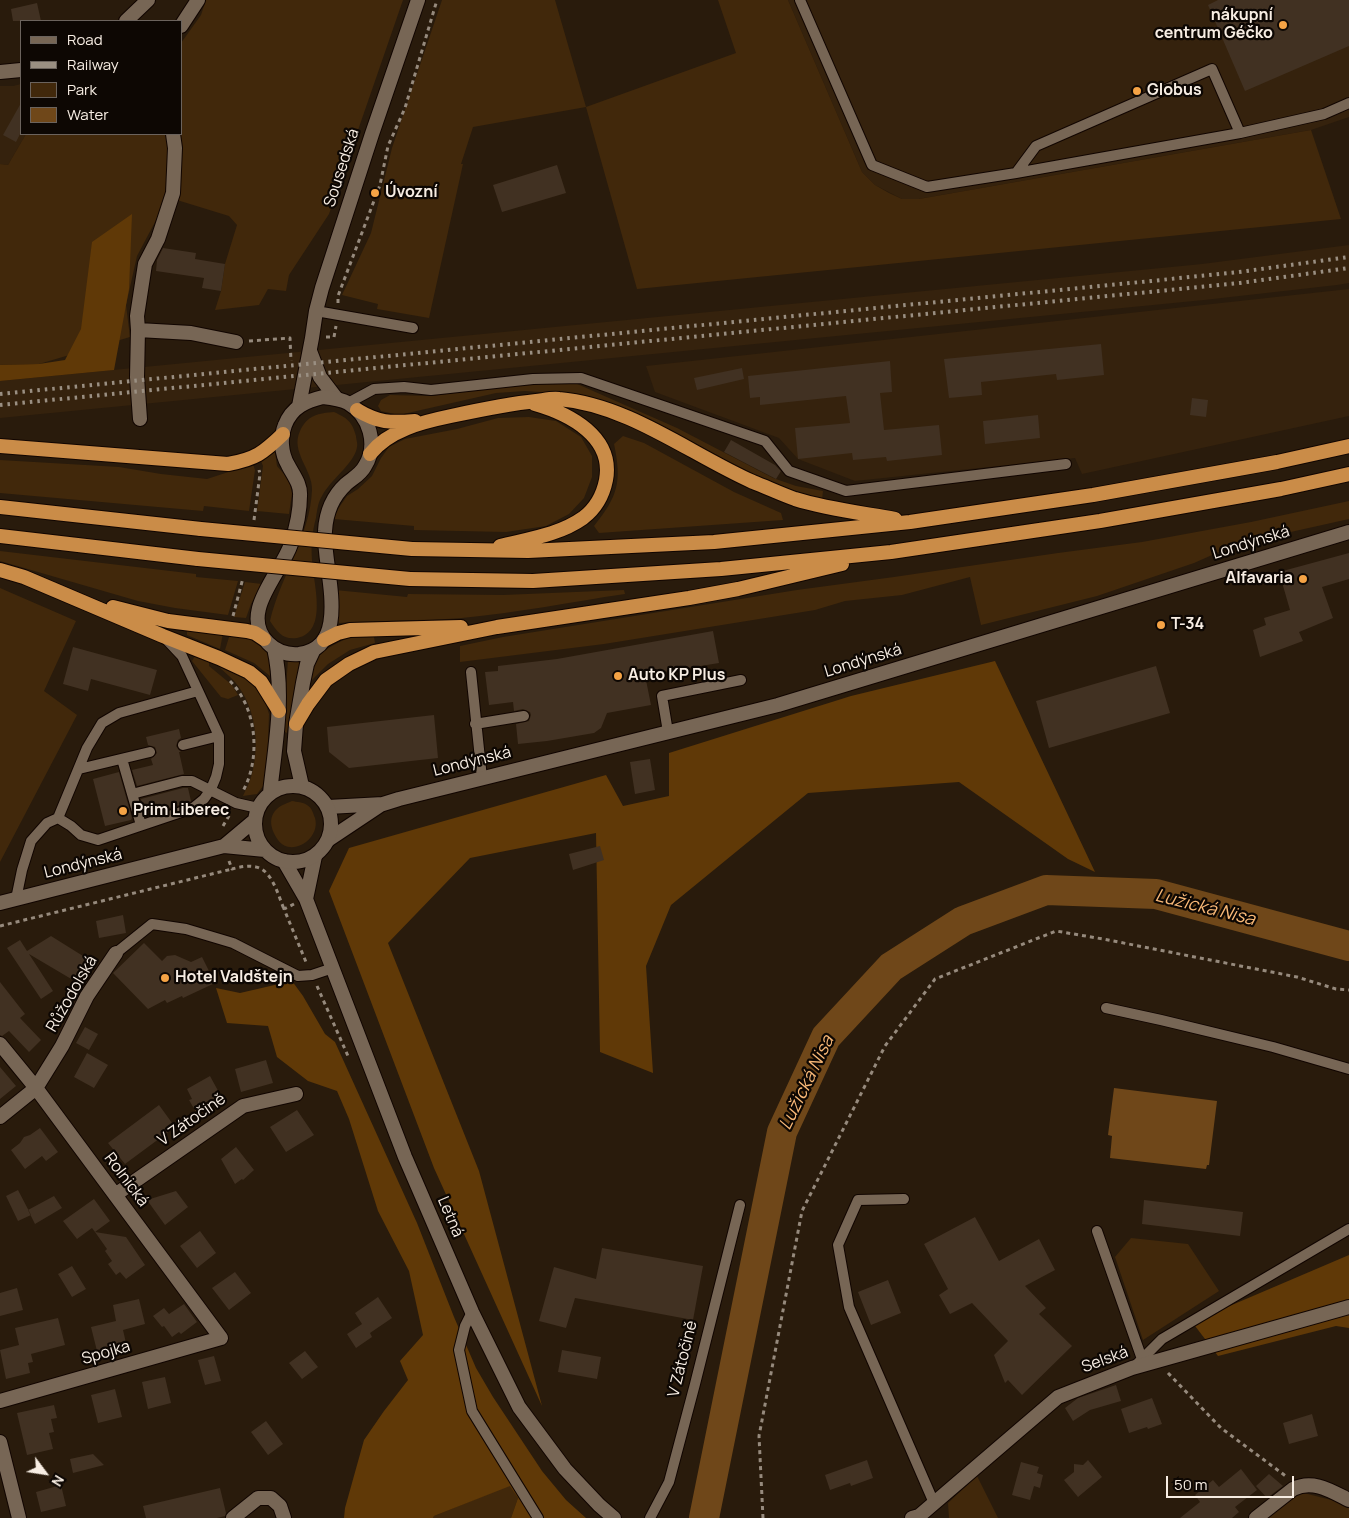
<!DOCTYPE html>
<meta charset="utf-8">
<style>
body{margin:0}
#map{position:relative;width:1349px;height:1518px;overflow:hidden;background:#291b0c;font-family:Manrope,sans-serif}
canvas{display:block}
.legend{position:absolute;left:20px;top:20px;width:162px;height:115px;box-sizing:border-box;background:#0d0703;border:1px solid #6b635d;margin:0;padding:6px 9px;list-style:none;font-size:15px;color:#f7ede3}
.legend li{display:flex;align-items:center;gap:10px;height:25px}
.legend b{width:25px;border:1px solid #6b635d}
.north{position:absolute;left:20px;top:1448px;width:50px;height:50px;-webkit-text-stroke:4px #0d0703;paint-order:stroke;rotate:121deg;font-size:14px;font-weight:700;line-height:20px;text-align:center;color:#f7ede3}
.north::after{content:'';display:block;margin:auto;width:18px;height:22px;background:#f7ede3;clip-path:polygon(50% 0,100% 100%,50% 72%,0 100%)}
.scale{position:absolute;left:1166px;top:1476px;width:128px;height:22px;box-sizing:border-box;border:2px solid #f7ede3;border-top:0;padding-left:6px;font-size:15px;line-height:18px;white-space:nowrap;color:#f7ede3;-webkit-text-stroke:4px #0d0703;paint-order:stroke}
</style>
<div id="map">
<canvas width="1349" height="1518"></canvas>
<ul class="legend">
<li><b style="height:6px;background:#765"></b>Road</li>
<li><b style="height:6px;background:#9a8f82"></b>Railway</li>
<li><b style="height:14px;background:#41280b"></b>Park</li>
<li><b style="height:14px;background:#6f4719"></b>Water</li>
</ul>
<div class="north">N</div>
<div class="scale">50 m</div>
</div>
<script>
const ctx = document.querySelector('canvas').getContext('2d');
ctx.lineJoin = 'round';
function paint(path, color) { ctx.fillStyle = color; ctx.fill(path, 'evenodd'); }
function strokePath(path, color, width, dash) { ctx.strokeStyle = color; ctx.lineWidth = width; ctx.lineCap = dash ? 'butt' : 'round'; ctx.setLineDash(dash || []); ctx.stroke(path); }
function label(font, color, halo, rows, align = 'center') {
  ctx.font = font + ' Manrope,sans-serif'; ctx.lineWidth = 4.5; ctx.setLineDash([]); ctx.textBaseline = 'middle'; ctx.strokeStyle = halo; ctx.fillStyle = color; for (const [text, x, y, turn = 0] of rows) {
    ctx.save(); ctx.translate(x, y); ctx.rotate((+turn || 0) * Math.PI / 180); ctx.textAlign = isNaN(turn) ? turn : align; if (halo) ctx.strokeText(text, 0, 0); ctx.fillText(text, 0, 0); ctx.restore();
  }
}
paint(new Path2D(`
 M788,0H1349V117L1311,130L919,199H902L875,185L862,172Z
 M21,84V134H26L8,165L0,164V86H13Z
 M1349,245V283L1337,285L1204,300L0,418V381L1202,264Z
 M1349,289V416L1082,474L1075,458L855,481L798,459L779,438L655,392L646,366Z`), '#35220d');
paint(new Path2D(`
 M206,0H403L329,214L289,275L286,291L268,289L259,305L215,310L221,291L225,264L237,225L229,216L177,200L178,134H181V43L201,15Z
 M442,0H555L586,107L736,53L718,0H788L862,172L875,185L889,193L902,199H919L1311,130L1341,219L637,289L586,107L473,127L461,164H463L429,318L377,309L378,304L342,295L371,233L392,148Z
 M26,134H167L169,158L164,205L137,256L126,305L130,337L39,364L0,365V164L8,165Z
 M575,383L677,428L773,478L796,486L823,491L822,500L773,487L621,409L583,395L525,391L496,393L399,415L381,411L378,406L381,400L390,395L430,396L526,384Z
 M334,412C347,418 352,421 356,436C356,439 358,444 357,447C355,463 330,480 322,496C318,502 317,511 316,518C312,532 311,546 312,560C313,582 329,632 297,638C283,640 277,632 270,621C280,577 310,537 312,490C313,470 290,452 300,431C307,415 319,413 334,412Z
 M529,417L556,421L581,437L592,456V477L584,498L569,514L546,526L506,532L414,530V526L334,519L338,509L347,496L358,489L372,476L381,458L389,447L405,439L457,429L498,418Z
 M623,436L644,443L734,492L781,513L783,520L599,533L594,526C618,496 622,482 614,444Z
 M275,452L277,466L289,480L292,493L289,514L257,511L263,466L261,461Z
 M0,460L119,467L161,474L207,479L253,464L255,470L249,511L204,506L203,511L0,493Z
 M1349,501V519L1237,544L1194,563L1097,596L981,625L970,577L902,595L845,601L815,610L604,644L460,662V646L503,637L797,590L894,577L1058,553L1142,542L1251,522Z
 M0,551L196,574V577L238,581L228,615L175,608L138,601L0,561Z
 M245,582L262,584L251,604L246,618L234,617Z
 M0,588L76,621L44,691L77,715L0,862Z
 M335,590L407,597L408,594L503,595L624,590L625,594C571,602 516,613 462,618C421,621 380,620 339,623L336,616Z
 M187,630L223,633L220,649L187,635Z
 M230,634C238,636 248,636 255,640C268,647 272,662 270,676L254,663L225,650Z
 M350,637H374L375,643L350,650L328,664L312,680L310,677C315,651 328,648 350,637Z
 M195,656L209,662V666L232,685L238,695L228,699L221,697L192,661Z
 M303,658L287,733L283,731L288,659Z
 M218,666L238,674L254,684L264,698L269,714L267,770L263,786L257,794L243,796C246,789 250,782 252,774C260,744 256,707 235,682C230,676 223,671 218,666Z
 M292,801C297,802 303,802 307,805C312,808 313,813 315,818C321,839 291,858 278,840C271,830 267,817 278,808C281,805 288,803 292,801Z
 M1131,1238L1188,1244L1219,1291L1143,1340L1115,1257Z
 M977,1476L998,1518H949L948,1503Z
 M510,1485L518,1498L511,1518H433L434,1516Z
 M1300,1492L1339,1502L1349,1507V1518H1267Z`), '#41280b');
paint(new Path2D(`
 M132,214L129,289L114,370L0,381V365L39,364L65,360L81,329L92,242Z
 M995,661L1095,872L1068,859L959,782L808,793L671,905L646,966L653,1073L600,1052L596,833L470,858L388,943L479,1171L542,1406L434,1168L329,891L349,848L606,775L623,806L669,796V753L851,696Z
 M292,981L303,996L325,1034L335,1042L417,1223L454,1317L476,1368L493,1397L542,1471L566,1500L586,1518H511L518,1498L510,1486L434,1516L433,1518H344L345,1508L364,1440L384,1411L408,1380L400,1361L423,1335L409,1271L378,1211L349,1119L337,1091L308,1081L277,1057L268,1026L227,1023L216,988L240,993Z
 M1349,1255V1328L1336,1326L1218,1356L1192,1322Z`), '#603907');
paint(new Path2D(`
 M1114,1088L1217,1101L1209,1165H1207L1206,1169L1110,1158L1112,1136L1108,1135Z`), '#6f4719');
strokePath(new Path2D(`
 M704,1518L782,1132L826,1037L891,967L963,921L1046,890L1156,894L1349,946`), '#6f4719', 30);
paint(new Path2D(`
 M1218,0H1349V46L1245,91L1208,5Z
 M37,3L41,21H13L11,9Z
 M21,103V132L16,142L3,135Z
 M557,165L566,193L502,212L493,185Z
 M163,248L196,253L195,259L225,264L221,291L202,288L204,278L156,271L157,260Z
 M1101,344L1104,375L1057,380L1056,374L981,382L982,395L949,398L944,359Z
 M890,361L892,392L880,393L884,430L939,425L942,455L887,461L886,457L853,460L852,453L798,459L795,428L850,423L846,396L760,405V397L750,398L748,376Z
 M742,368L744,379L697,390L694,378Z
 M1192,398L1208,400L1206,417L1190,415Z
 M1038,415L1040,438L985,444L983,421Z
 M731,440L775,465L781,471L776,479L724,452Z
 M1349,553V579L1322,587L1333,618L1299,632L1303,641L1260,657L1253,630L1266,625L1264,618L1290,610L1279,572Z
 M713,631L719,663L645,675L651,705L607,713L601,728L594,733L547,741L518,744L516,724L529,721L531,715L530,712L523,709L514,711L513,702L489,705L485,672L498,671V666L557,659Z
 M73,647L157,670L150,695L91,679L88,691L63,684Z
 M1156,666L1170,713L1049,748L1036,701Z
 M434,715L438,758L349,768L329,752L327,727Z
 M179,729L181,738L178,740L176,746L178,749L181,752H179L184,774L137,786L132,770L153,765L151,759L157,753L155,747L148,745L146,737Z
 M650,759L655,790L635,794L630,762Z
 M119,772L132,818L131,820L105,826L93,779Z
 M183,788H188L191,801L190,802L145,815L141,799Z
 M600,846L604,860L573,870L569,854Z
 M123,915L126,933L99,938L96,921Z
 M51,936L91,961L78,983L29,954L53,991L41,999L7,948L20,940L27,951Z
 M144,943L162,961L167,956L175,955L191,962L202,957L215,983L183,998L182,996L167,1003L165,1000L148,1009L113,973Z
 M0,982L25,1014L20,1018L41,1040L29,1052L9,1031L2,1036L0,1035Z
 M85,1027L98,1034L89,1050L76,1043Z
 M87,1053L108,1065L94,1088L74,1077Z
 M266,1060L273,1083L241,1092L235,1069Z
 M0,1067L16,1086L0,1099Z
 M210,1076L222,1098L196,1112L189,1100L192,1099L187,1089Z
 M159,1105L175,1127L125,1164L108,1143Z
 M297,1110L314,1135L286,1152L270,1127Z
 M40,1128L58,1152L46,1161L42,1156L25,1169L11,1150L20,1143L24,1137L30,1135Z
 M236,1147L254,1170L243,1180L242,1179L235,1184L221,1159Z
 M18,1190L31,1215L18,1221L6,1196Z
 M176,1191L188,1207L165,1225L147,1200Z
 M54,1196L62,1208L35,1224L28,1210Z
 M94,1199L110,1221L95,1232L92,1228L77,1239L63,1221Z
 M1144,1200L1243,1212L1240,1236L1142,1224Z
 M975,1217L999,1261L1039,1239L1055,1270L1025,1286L1046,1308L1039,1314L1072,1346L1022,1395L1008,1380L1005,1383L994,1355L1008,1341L972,1303L950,1314L939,1295L948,1289L924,1244Z
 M200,1231L216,1253L197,1268L180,1246Z
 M95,1232L126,1237L145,1265L126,1279L120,1272L116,1275L108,1264L112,1261L105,1251L107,1249Z
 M602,1248L703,1266L693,1320L575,1298L566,1328L539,1321L554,1267L596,1279Z
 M72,1266L86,1289L72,1297L58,1274Z
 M235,1272L251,1293L229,1310L212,1288Z
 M888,1280L901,1313L871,1325L858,1292Z
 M17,1288L23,1310L0,1316V1293Z
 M378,1297L392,1318L370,1333L372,1337L356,1348L347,1334L362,1324L355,1313Z
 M139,1299L145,1324L123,1330L126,1343L121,1344L122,1349L98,1355L91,1327L116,1321L113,1305Z
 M184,1304L197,1322L181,1334L179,1332L172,1337L164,1326L162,1327L153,1316L164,1308L169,1314Z
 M58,1318L65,1345L31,1354L33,1362L28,1363L30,1373L6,1379L0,1350L19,1345L15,1328Z
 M562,1350L601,1357L597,1379L558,1372Z
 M305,1351L318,1367L302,1379L289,1363Z
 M214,1356L221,1381L205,1385L198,1360Z
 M165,1377L171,1403L148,1409L142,1382Z
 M1116,1385L1121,1401L1090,1410L1073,1421L1065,1408L1078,1398Z
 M115,1389L122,1417L98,1423L91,1395Z
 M1152,1398L1162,1424L1148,1429L1147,1427L1129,1433L1121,1409Z
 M54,1405L57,1418L51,1419L54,1432L49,1433L53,1449L27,1455L17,1413Z
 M1312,1414L1318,1436L1289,1444L1283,1423Z
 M266,1421L283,1444L268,1455L251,1432Z
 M93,1454L104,1465L73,1473L70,1459Z
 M867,1460L873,1478L851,1486L850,1483L830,1490L825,1475Z
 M1088,1460L1102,1477L1078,1497L1064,1480L1074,1472V1464L1083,1465Z
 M1021,1462L1039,1467L1037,1473L1043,1475L1040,1488L1034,1486L1030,1500L1012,1495Z
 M1241,1469L1257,1490L1235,1507L1239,1512L1232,1518H1180L1200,1502L1195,1495L1213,1480L1219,1487Z
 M1269,1474L1283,1486L1267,1498L1256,1486Z
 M61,1485L66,1506L41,1512L36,1492Z
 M220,1488L226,1513L225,1516L217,1518H146L143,1506Z`), '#413122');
const service = new Path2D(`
 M800,0L872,165L927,187L1016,173L1240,133L1324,114L1349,103
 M1016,173L1036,146L1212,69L1240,133
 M316,311L413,328
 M348,403L374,389L404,387L431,390L533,379L581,378L765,441L789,471L846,491L1066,464
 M471,672L482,778
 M475,724L524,716
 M668,732L662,696L741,680
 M183,745L219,736
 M122,759L141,825
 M79,769L150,752
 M132,794L182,781H192L236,803L258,808
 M58,818L87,748L102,723L119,713L198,691
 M16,899L22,870L31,841L47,823L58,818L71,826L81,835L98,840L193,808L204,799L211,789L216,777L219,764V736L182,656L166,639
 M116,953L152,924L186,929L233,943L298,976L312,975L333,968
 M1106,1008L1161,1020L1273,1047L1349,1069
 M904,1199L858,1200L838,1245L849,1307L934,1503
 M1097,1231L1142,1359
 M472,1312L465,1326L459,1350L472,1411L538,1518
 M1133,1368L1162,1339L1349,1229
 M650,1518L669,1482L695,1384L740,1205`);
const minor = new Path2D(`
 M126,21L148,0
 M181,26L198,0
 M0,72L21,70
 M173,134L175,148L173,193L158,239L145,264L137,316L138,330L191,333L236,342
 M138,330L137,377L140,419
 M310,351L320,377L336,398
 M299,406L312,338L316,311L322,288L372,134L418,0
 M0,1044L36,1088L221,1338L0,1401
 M0,1117L36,1088L62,1046L87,996L116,953
 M115,1195L243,1106L296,1094
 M0,1442L19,1518
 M233,1518L258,1498H271L280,1506L284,1518
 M912,1518L919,1516L1058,1397L1132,1368L1349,1307
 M1256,1518L1293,1489C1313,1479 1331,1491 1349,1500`);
const tertiary = new Path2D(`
 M328,807L383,804L399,799L778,705L1349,532
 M328,840L382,804
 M284,861L306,899L405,1157L472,1312L519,1407L565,1469L599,1505L614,1518
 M306,899L315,856`);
const secondary = new Path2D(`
 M323,397C332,398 341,399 348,403C370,416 378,445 365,466C361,474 353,478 346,484C333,496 326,513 325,531C322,565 354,647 299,654C287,655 276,651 268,643C238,613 281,574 291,544C296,529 300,512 300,496C301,484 293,475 288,465C281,453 280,437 285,425C292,407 306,401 323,397Z
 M255 824a38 38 0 1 1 76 0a38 38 0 1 1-76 0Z
 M302,786L294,751L296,724L303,683L307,664L314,649
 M270,793C275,746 285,695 274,648
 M224,846L265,850
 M0,903L224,846L255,820`);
const trunk = new Path2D(`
 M357,410C379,423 390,423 415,421
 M0,446L228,464C256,459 263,453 283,434
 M370,454C389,430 422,422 451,416C479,410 507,404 536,401C544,400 552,398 559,399C629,405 690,454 753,482C766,487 781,494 795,499C827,509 862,513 895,519
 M0,507L201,529
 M0,536L198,559
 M500,546C528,539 559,535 583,518C595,509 603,495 606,480C614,437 570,414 535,404
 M412,549L528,551L714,542L910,522L1093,495L1277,462L1349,446
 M0,570L24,577L163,636L219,658L249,672L261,682L279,711
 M410,579L533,581L721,569L891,552L1100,521L1281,489L1349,474
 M113,607L168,621L247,631L255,633L264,639
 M324,640L338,633L350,630L461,627
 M296,724L308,704L326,680L349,664L374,652L497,627L689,598L738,589L842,564`);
strokePath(service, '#110500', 12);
strokePath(minor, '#110500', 16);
strokePath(tertiary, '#110500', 16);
strokePath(secondary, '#110500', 16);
strokePath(trunk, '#110500', 16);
strokePath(new Path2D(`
 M338,303V296L380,185L388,146L405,108L437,0
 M326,337H334L336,326
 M249,341L290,338L291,361
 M254,520L260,474L259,470
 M233,616L243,578
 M230,681C257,708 261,758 243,791
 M223,826L230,814
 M229,861L232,869C240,867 248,865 256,867C272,870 278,895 284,909
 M294,904L284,909L306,962
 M0,926L232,869
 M317,986L348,1056
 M1168,1373L1221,1428L1287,1477
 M763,1518L759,1436L802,1211L885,1046L935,979L1056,931L1103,939L1297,977L1336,989L1349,990`), '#968a7d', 3, [4, 4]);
strokePath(service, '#765', 10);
strokePath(minor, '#765', 14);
strokePath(tertiary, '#765', 14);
strokePath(secondary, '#765', 14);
strokePath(trunk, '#ca8c48', 14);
strokePath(new Path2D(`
 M0,394L1151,281L1239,272L1349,257
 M0,405L1240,283L1349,268`), '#9a8f82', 4, [2.5, 5]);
const trunkBridge = new Path2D(`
 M201,529L412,549
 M198,559L410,579`);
strokePath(trunkBridge, '#110500', 16, []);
strokePath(trunkBridge, '#ca8c48', 14);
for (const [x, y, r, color] of [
 [1283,25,5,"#f5a345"],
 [1137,91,5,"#f5a345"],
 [375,193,5,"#f5a345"],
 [1303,579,5,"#f5a345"],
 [1161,625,5,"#f5a345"],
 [618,676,5,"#f5a345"],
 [123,811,5,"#f5a345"],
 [165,978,5,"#f5a345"]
]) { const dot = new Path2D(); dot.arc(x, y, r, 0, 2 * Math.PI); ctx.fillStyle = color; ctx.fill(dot); strokePath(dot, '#0d0703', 2); }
label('bold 16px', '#f7ede3', '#0d0703', [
 ["nákupní",1273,16,"right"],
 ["centrum Géčko",1273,34,"right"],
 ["Globus",1147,91],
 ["Úvozní",385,193],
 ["Alfavaria",1293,579,"right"],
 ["T-34",1171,625],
 ["Auto KP Plus",628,676],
 ["Prim Liberec",133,811],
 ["Hotel Valdštejn",175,978]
], 'left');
label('16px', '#f7ede3', '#0d0703', [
 ["Sousedská",342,168,-72],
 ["Londýnská",1251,543,-17],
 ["Londýnská",863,661,-17],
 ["Londýnská",472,762,-14],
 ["Londýnská",83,864,-14],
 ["Růžodolská",72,994,-60],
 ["V Zátočině",192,1120,-35],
 ["Rolnická",126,1180,53],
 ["Letná",450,1217,67],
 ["Spojka",106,1353,-16],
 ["V Zátočině",683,1359,-76],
 ["Selská",1105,1360,-20]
]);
label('italic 18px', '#f8b877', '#0d0703', [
 ["Lužická Nisa",1205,908,14],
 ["Lužická Nisa",807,1083,-64]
]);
</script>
